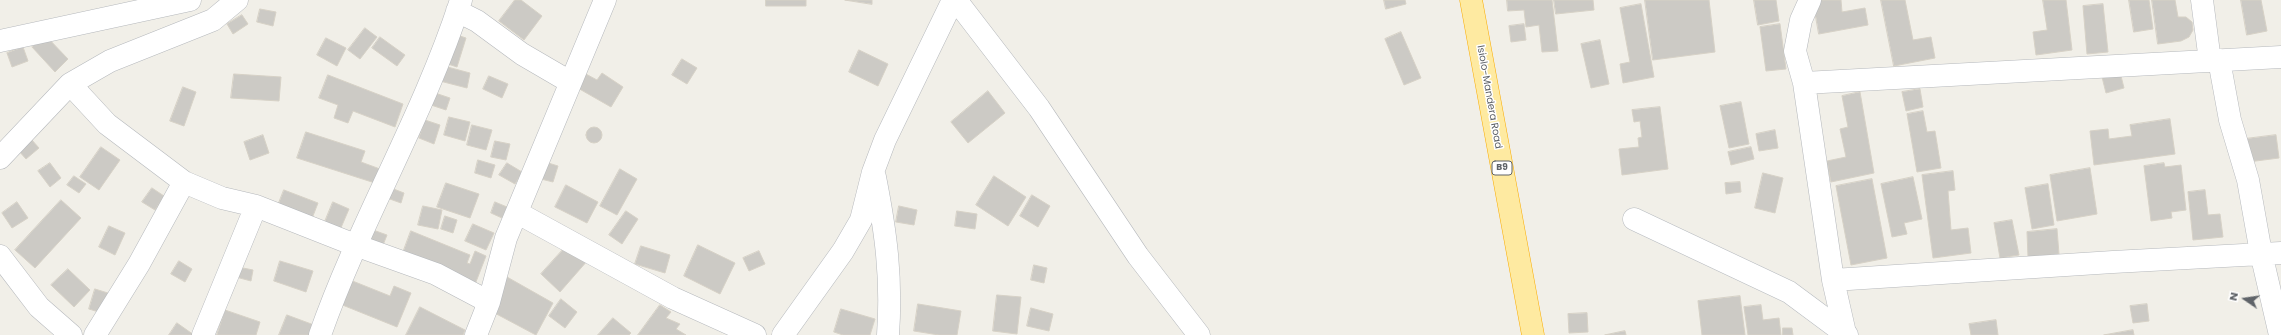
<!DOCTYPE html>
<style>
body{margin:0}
#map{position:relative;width:2281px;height:335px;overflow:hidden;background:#f1efe8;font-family:Poppins,sans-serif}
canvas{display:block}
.north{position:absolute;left:2225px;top:279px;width:40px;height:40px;-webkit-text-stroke:3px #fff;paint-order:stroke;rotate:283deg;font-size:11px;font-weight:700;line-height:16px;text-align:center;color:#5f6368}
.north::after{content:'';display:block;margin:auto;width:14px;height:18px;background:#5f6368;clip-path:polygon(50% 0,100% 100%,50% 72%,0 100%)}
</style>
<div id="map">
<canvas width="2281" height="335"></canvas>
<div class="north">N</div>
</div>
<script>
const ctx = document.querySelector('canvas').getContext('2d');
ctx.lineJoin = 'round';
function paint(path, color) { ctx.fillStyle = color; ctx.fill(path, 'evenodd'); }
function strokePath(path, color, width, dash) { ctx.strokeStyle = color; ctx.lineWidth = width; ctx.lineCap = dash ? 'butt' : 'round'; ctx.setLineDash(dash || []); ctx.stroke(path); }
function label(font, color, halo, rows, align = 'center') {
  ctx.font = font + ' Poppins,sans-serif'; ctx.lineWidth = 3; ctx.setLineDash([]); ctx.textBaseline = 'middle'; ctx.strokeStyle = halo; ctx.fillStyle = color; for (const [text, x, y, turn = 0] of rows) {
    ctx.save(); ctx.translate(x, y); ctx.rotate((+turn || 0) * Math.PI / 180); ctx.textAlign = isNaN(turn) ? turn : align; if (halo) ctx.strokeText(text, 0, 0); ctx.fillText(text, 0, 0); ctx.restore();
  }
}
const building = new Path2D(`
 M515,0H521L542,16L524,40L499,21Z
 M766,0H806V6H766Z
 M845,0H872V4Z
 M1384,0H1405L1406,4L1386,9Z
 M1507,0H1552L1558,51L1542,52L1539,25L1526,27L1524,10L1508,11Z
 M1554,0H1593L1594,10L1556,14Z
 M1645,0H1709L1715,52L1653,60Z
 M1754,0H1776L1779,21L1758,25Z
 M1813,0H1841L1842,12L1865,8L1868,25L1819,34Z
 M1881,0H1905L1913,40L1931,37L1935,58L1894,66Z
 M2043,0H2066L2072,50L2036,55L2033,32L2047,30Z
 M2129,0H2149L2153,29L2134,32Z
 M2152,0H2175L2178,17H2186L2192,22L2193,30L2189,37L2181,41L2158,44Z
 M2241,0H2261L2267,31L2247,35Z
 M1641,4L1654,77L1623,83L1620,64L1630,62L1620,8Z
 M2103,4L2108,52L2087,54L2083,6Z
 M260,9L276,12L273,26L257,22Z
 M242,15L248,24L233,34L227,24Z
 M1524,24L1526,40L1511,42L1509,26Z
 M1780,24L1786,69L1766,71L1760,27Z
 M365,28L377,37L360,59L348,50Z
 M1401,32L1421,78L1404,85L1385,39Z
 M451,33L466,38L457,67L442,62Z
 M45,35L68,59L55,72L32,47Z
 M380,37L405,55L397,66L372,48Z
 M326,38L346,48L337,66L317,55Z
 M1600,40L1609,84L1591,88L1581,44Z
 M23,47L28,61L12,67L7,53Z
 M859,50L888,64L878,86L849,72Z
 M682,59L697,68L687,84L672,75Z
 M440,65L470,73L467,88L436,80Z
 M2120,72L2124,88L2106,93L2102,77Z
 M584,73L597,80L602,73L623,87L611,107L576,87Z
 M234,74L281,77L279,101L231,98Z
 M328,75L403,104L395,127L353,111L348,123L334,118L338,105L319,98Z
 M489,76L508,84L502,98L483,89Z
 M183,87L196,92L184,126L170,121Z
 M1920,89L1923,107L1906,111L1902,92Z
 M988,91L1005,113L968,143L951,122Z
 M1860,92L1874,173L1831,182L1827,161L1846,157L1840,129L1848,127L1842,96Z
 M435,93L450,98L446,110L431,105Z
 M1741,102L1749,144L1729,148L1720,106Z
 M1660,107L1668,169L1622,175L1619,149L1639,147L1638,138L1642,137L1640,121L1634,122L1632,110Z
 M1923,111L1927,132L1935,131L1941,168L1917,172L1907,114Z
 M449,117L470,122L465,141L444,135Z
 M2170,119L2175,154L2094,165L2090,131L2108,129L2109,139L2132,136L2130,125Z
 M425,120L440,125L434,144L419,138Z
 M472,125L492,130L486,150L467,145Z
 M586 135a8 8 0 1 1 16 0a8 8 0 1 1-16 0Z
 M1775,130L1778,148L1759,151L1756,134Z
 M306,132L365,151L361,162L380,169L375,183L297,158Z
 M263,135L269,153L250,160L244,142Z
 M2276,135L2279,158L2248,162L2245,139Z
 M31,139L39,148L26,159L18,150Z
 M495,141L510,144L506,160L491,157Z
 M101,147L120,160L99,190L80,177Z
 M1751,147L1754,159L1731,165L1728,152Z
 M478,160L495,165L491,178L475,173Z
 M545,162L558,166L553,182L541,179Z
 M50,163L61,178L50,187L38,171Z
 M507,163L522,172L515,184L499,175Z
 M2164,163L2165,167L2181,165L2186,210L2171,212L2172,218L2151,221L2144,166Z
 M2090,168L2097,214L2057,221L2050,175Z
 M620,169L637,179L617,215L600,206Z
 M1953,171L1955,190L1948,191L1951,230L1968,228L1971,253L1933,258L1922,175Z
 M1763,173L1783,178L1775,213L1755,208Z
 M74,176L86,184L79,193L67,185Z
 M994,176L1026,197L1008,226L976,205Z
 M1913,177L1922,219L1904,223L1907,234L1892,237L1881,184Z
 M1872,179L1887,258L1851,265L1836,186Z
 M1740,182L1741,192L1726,194L1725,183Z
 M446,183L479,194L470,218L437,207Z
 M2048,184L2054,225L2032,229L2025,188Z
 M566,185L598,202L587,223L555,207Z
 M152,188L164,196L155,210L142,202Z
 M391,188L404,193L401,203L387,198Z
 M284,190L318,203L311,221L277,208Z
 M2205,190L2208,215L2220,214L2223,237L2193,240L2188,192Z
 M1032,195L1050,206L1038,227L1020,216Z
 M61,200L81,218L35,268L15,250Z
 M17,202L28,218L12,228L2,213Z
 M333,202L349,209L340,230L324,224Z
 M495,202L507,207L502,218L491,213Z
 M423,206L442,210L438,229L418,225Z
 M899,206L917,210L914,225L896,222Z
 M626,211L638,219L622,244L609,235Z
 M957,211L977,214L975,229L955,226Z
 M445,216L457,220L453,233L441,229Z
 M2012,220L2019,255L2000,258L1994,223Z
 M473,224L494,233L486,250L465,241Z
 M109,226L125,233L115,255L99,247Z
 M2057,229L2059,254L2028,257L2027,232Z
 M373,230L387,235L381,250L367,245Z
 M411,231L470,255L467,263L470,264L475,251L486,256L474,287L401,258Z
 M569,243L588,260L560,292L541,274Z
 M698,245L735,263L720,294L684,276Z
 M641,246L670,255L665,273L635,264Z
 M759,251L765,264L749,271L743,258Z
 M179,261L192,269L185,282L171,274Z
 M280,261L313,271L306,292L274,281Z
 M1034,265L1047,268L1044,283L1031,280Z
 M238,267L253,270L251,281L236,277Z
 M68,269L90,290L74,307L51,285Z
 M507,277L553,303L536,335L489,310Z
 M350,280L390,296L394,286L411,293L397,327L340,304Z
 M95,289L111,294L105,314L89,309Z
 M997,295L1021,297L1017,334L993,331Z
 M1740,296L1745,335H1702L1698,301Z
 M561,299L577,312L565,328L549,316Z
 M918,304L961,311L957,335H939L914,331Z
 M2147,304L2149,321L2133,323L2130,306Z
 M660,305L671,312L666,318L680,324L676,329L686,335H638Z
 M1761,305L1763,320L1779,318L1781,335H1748L1744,307Z
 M420,307L465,330L463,335H406Z
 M1031,308L1053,314L1049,331L1027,326Z
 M841,309L875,319L870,335H843L834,332Z
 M225,310L260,322L256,335H217Z
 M1587,313L1588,332L1569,333L1568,314Z
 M287,315L314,325L310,335H279Z
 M613,318L631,333L629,335H598Z
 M1996,320L1998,335H1971L1969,324Z
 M177,323L194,335H169Z
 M1783,328H1792L1793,335H1783Z
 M2133,330L2134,335H2104Z
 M1625,331L1626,335H1605Z`);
paint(building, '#cccac5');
strokePath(building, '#d6d1c6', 1);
const minor = new Path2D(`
 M956,0L1039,108L1138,256L1199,335
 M1810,0L1801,20L1795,51L1804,83L1833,280L1845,333
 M2202,0L2210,61
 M457,11L477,21L522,54L570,82
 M0,41L190,0
 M2219,60L2230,120L2248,180L2261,253L2280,335
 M1804,83L2281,57
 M70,84L107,124L184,182L222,198L256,206L355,245L436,274L489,302
 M0,158L70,84L110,61L213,20L237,0
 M875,177C886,233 892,278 888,335
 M518,213L673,298L755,335
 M0,256L39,307L71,335
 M1833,280L2113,262L2281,253
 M95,335L139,264L184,182
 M203,335L256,206
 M320,335C360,221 424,115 461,0
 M476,335L489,302L506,238L605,0
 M783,335L843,251L861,220L873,172L885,140L953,0`);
const secondary = new Path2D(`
 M1634,219L1789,292L1847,335`);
const trunk = new Path2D(`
 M1471,0L1533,335`);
strokePath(minor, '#b5b8bc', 23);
strokePath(secondary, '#b6babf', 23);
strokePath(trunk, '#f9ab00', 23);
strokePath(minor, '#fff', 22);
strokePath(secondary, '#fff', 22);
strokePath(trunk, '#feeaa1', 22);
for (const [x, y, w] of [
 [1502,168,20]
]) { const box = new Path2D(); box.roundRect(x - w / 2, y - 7, w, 14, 3); ctx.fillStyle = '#fff'; ctx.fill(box); strokePath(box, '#5f6368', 1); }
label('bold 9px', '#5f6368', null, [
 ["B9",1502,168]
]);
label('10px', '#5f6368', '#fff', [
 ["Isiolo-Mandera Road",1489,97,80]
]);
</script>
